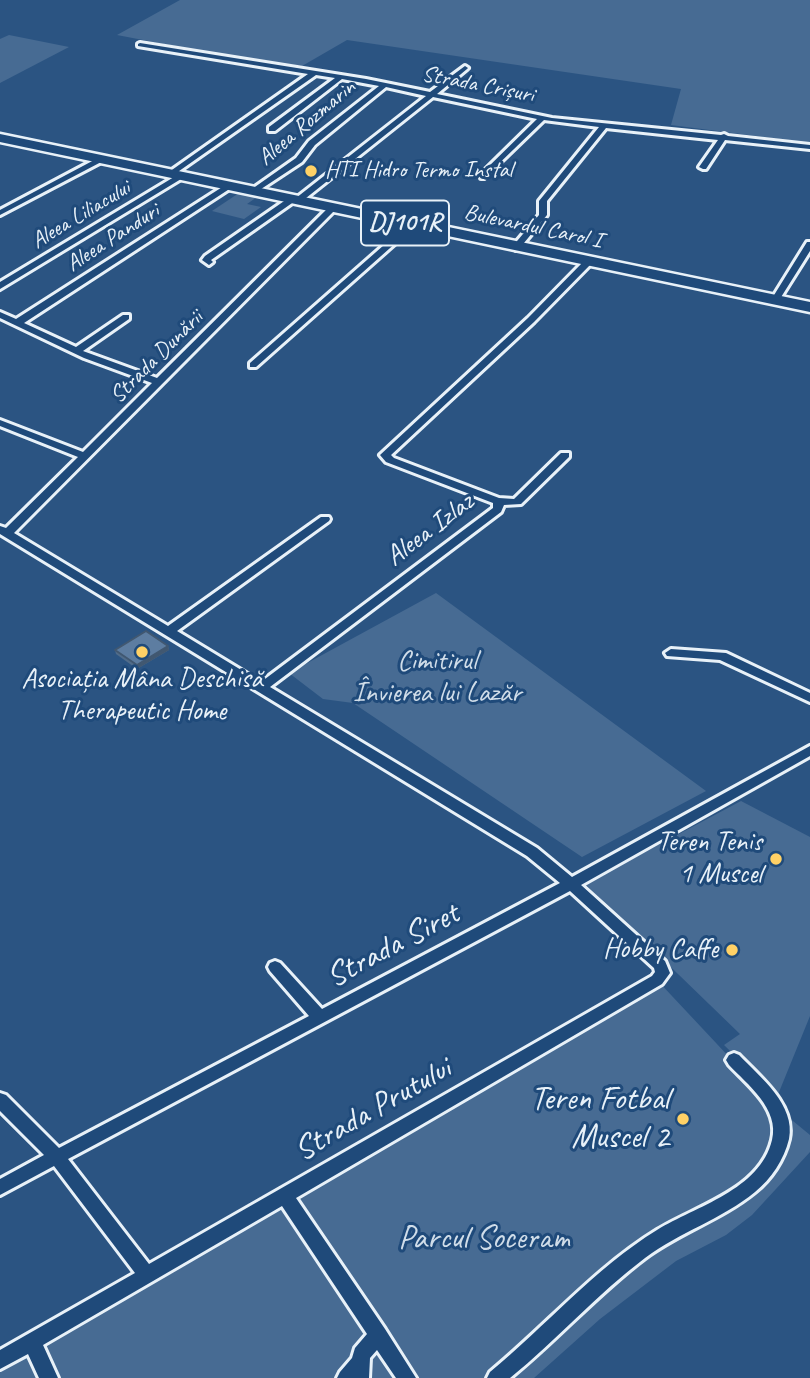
<!DOCTYPE html>
<meta charset="utf-8">
<style>
body{margin:0}
canvas{display:block;background:#2b5482}
</style>
<canvas width="810" height="1378"></canvas>
<script>
const ctx = document.querySelector('canvas').getContext('2d');
ctx.lineJoin = 'round';
function paint(path, color) { ctx.fillStyle = color; ctx.fill(path, 'evenodd'); }
function strokePath(path, color, width, dash) { ctx.strokeStyle = color; ctx.lineWidth = width; ctx.lineCap = dash ? 'butt' : 'round'; ctx.setLineDash(dash || []); ctx.stroke(path); }
function label(font, color, halo, rows, align = 'center') {
  ctx.font = font + ' Caveat,sans-serif'; ctx.lineWidth = 6; ctx.setLineDash([]); ctx.textBaseline = 'middle'; ctx.strokeStyle = halo; ctx.fillStyle = color; for (const [text, x, y, turn = 0] of rows) {
    ctx.save(); ctx.translate(x, y); ctx.rotate((+turn || 0) * Math.PI / 180); ctx.textAlign = isNaN(turn) ? turn : align; if (halo) ctx.strokeText(text, 0, 0); ctx.fillText(text, 0, 0); ctx.restore();
  }
}
paint(new Path2D(`
 M180,0H810V143L671,125L681,89L347,40L302,66L232,57L117,35Z
 M9,35L69,47L0,83V39Z
 M239,193L257,197L247,204L261,207L244,219L212,211Z
 M436,593L706,791L582,857L353,703L323,699L289,673Z
 M741,801L810,837V1016L777,1097L724,1045L740,1034L585,884Z
 M657,980L776,1107L810,1135V1152L752,1215L726,1235L676,1261L600,1319L534,1378H0V1364Z`), '#476b93');
const street = new Path2D(`
 M140,43L366,79L430,92L465,66L468,68L467,69L437,94L552,118L721,135L724,134L728,136L810,145V149L725,140L706,169H703L699,167L718,140L606,128L547,201V215L519,249L516,250L512,247L539,215V201L599,127L544,120L484,178H481V174L537,119L433,97L301,202L295,201L211,260L213,262L209,265L202,260L205,256L290,197L296,198L426,96L386,87L315,145L302,162L255,193L251,191L252,189L296,158L309,141L379,86L342,79L275,131H269V127L335,78L316,75L172,176L168,174L169,172L308,74L138,46V44Z
 M98,158L105,160L0,215V210Z
 M179,174L186,176L0,289V282Z
 M227,184L234,186L24,323L76,347L123,315H129V319L83,351L157,378L330,206L337,208L14,533L168,626L321,517H329L330,519L329,521L177,631L261,682L493,508V503L386,462L380,455L528,318L585,260H591V264L534,322L391,455L394,458L499,498L514,499L561,453H569V457L521,504L504,505L501,512L270,687L537,848L572,877L810,746V756L581,885L665,961L670,973L662,984L296,1198L385,1329L416,1378H396L377,1350L370,1358L369,1378H337L340,1372L352,1358L355,1348L367,1334L282,1206L43,1345L58,1378H39L28,1354L0,1369V1350L135,1273L54,1166L0,1195V1179L44,1155L0,1111V1093L6,1095L59,1148L309,1016L270,971L268,967L270,963L275,961L280,963L322,1009L560,883L527,856L0,534V526L6,528L78,457L0,426V420L83,452L152,383L84,358L0,318V312L16,319ZM570,891L654,968L655,972L652,976L149,1264L68,1159Z
 M409,223L416,225L256,367H250V363Z
 M807,242H810V251L778,302H772L771,300Z
 M671,649L726,653L810,693V702L720,660L667,656L665,653Z
 M734,1053L739,1055C760,1077 796,1105 789,1139C784,1160 771,1179 755,1192C722,1219 680,1232 645,1258C597,1294 557,1340 510,1378H487L490,1372C546,1326 595,1268 657,1230C696,1206 760,1190 772,1140C780,1109 747,1084 729,1065L726,1060L729,1055Z`);
const primary = new Path2D(`
 M0,134L810,302V312L0,142Z`);
strokePath(street, '#e8f1f8', 6);
strokePath(primary, '#e8f1f8', 5);
paint(street, '#1f4a7a');
paint(primary, '#1f4a7a');
paint(new Path2D(`
 M168,646L169,650L137,669L116,654L115,650Z`), '#506c8a');
paint(new Path2D(`
 M168,646L169,650L137,669V665Z`), '#415871');
const building = new Path2D(`
 M146,631L168,646L137,665L115,650Z`);
paint(building, '#5d7da1');
strokePath(building, '#415871', 2);
for (const [x, y, r, color] of [
 [311,171,7,"#ffd166"],
 [142,652,7,"#ffd166"],
 [776,859,7,"#ffd166"],
 [732,950,7,"#ffd166"],
 [683,1119,7,"#ffd166"]
]) { const dot = new Path2D(); dot.arc(x, y, r, 0, 2 * Math.PI); ctx.fillStyle = color; ctx.fill(dot); strokePath(dot, '#1f4a7a', 2.5); }
label('23px', '#e8f1f8', '#1f4a7a', [
 ["Strada Crișuri",478,85,11],
 ["Aleea Rozmarin",307,123,-40],
 ["Aleea Liliacului",81,215,-31],
 ["Bulevardul Carol I",533,227,12],
 ["Aleea Panduri",113,238,-33],
 ["Strada Dunării",157,357,-45]
]);
label('23px', '#e8f1f8', '#1f4a7a', [
 ["HTI Hidro Termo Instal",325,171]
], 'left');
for (const [x, y, w] of [
 [405,223,88]
]) { const box = new Path2D(); box.roundRect(x - w / 2, y - 22.5, w, 45, 5); ctx.fillStyle = '#1f4a7a'; ctx.fill(box); strokePath(box, '#e8f1f8', 2); }
label('bold 26px', '#e8f1f8', null, [
 ["DJ101R",405,223]
]);
label('28px', '#e8f1f8', '#1f4a7a', [
 ["Aleea Izlaz",430,530,-37]
]);
label('28px', '#d0dde9', '#1f4a7a', [
 ["Cimitirul",437,662],
 ["Învierea lui Lazăr",437,694]
]);
label('28px', '#e8f1f8', '#1f4a7a', [
 ["Asociația Mâna Deschisă",142,680,"center"],
 ["Therapeutic Home",142,712,"center"],
 ["Teren Tenis",762,843],
 ["1 Muscel",762,875],
 ["Hobby Caffe",718,950]
], 'right');
label('33px', '#e8f1f8', '#1f4a7a', [
 ["Strada Siret",393,946,-28],
 ["Strada Prutului",373,1110,-30]
]);
label('33px', '#e8f1f8', '#1f4a7a', [
 ["Teren Fotbal",669,1100],
 ["Muscel 2",669,1138]
], 'right');
label('33px', '#d0dde9', '#1f4a7a', [
 ["Parcul Soceram",484,1239]
]);
</script>
